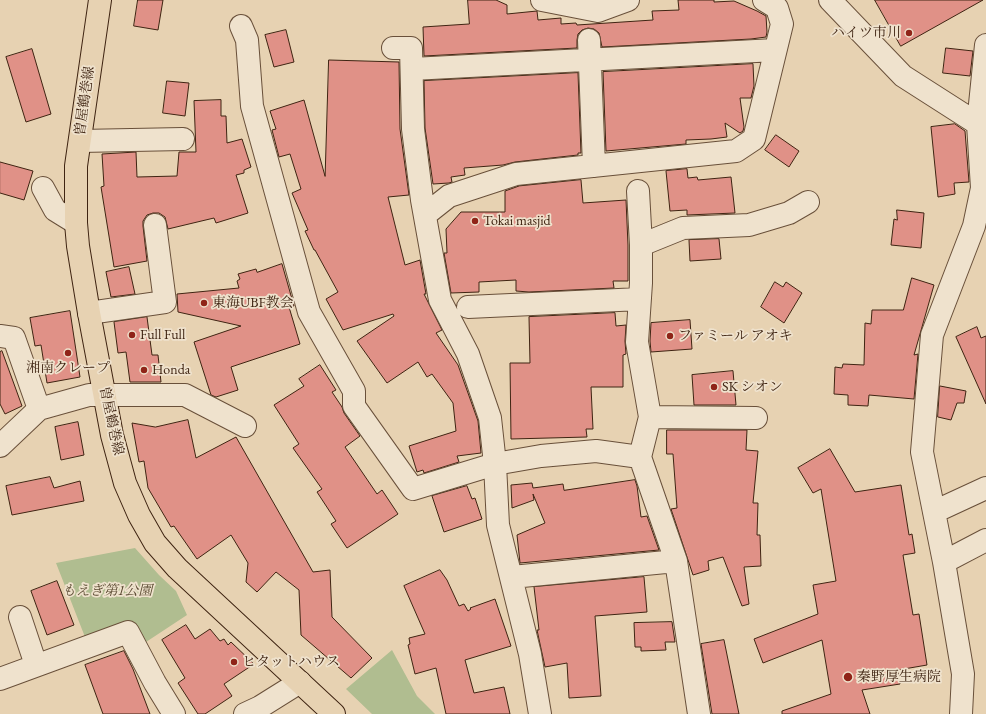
<!DOCTYPE html>
<meta charset="utf-8">
<style>
body{margin:0}
canvas{display:block;background:#e7d2b2}
</style>
<canvas width="986" height="714"></canvas>
<script>
const ctx = document.querySelector('canvas').getContext('2d');
ctx.lineJoin = 'round';
function paint(path, color) { ctx.fillStyle = color; ctx.fill(path, 'evenodd'); }
function strokePath(path, color, width, dash) { ctx.strokeStyle = color; ctx.lineWidth = width; ctx.lineCap = dash ? 'butt' : 'round'; ctx.setLineDash(dash || []); ctx.stroke(path); }
function label(font, color, halo, rows, align = 'center') {
  ctx.font = font + ' "EB Garamond","Noto Serif JP",serif'; ctx.lineWidth = 3.5; ctx.setLineDash([]); ctx.textBaseline = 'middle'; ctx.strokeStyle = halo; ctx.fillStyle = color; for (const [text, x, y, turn = 0] of rows) {
    ctx.save(); ctx.translate(x, y); ctx.rotate((+turn || 0) * Math.PI / 180); ctx.textAlign = isNaN(turn) ? turn : align; if (halo) ctx.strokeText(text, 0, 0); ctx.fillText(text, 0, 0); ctx.restore();
  }
}
paint(new Path2D(`
 M135,548L159,575L176,591L187,615L143,644L85,637L56,563Z
 M392,650L417,696L435,714H372L346,689Z`), '#b0bd90');
const building = new Path2D(`
 M138,0H163L158,30L134,26Z
 M468,0H496L507,5V14L537,11L538,20L561,18V24L576,23L577,25L653,20L652,11L679,10L678,0H714V2L734,1L757,11L766,16L767,32L766,37L751,39L602,47L599,33L594,29L588,28L582,30L578,34L577,40V48L424,56L423,27L469,24Z
 M875,0H983L901,46Z
 M286,30L294,62L274,67L265,35Z
 M946,48L973,51L970,76L943,73Z
 M32,49L51,114L26,122L6,57Z
 M329,60L399,62L400,129L409,195L388,197L405,265L420,260L426,294H424L442,330L436,333L458,365L478,421L481,453L457,456L459,462L424,473L423,470L417,472L409,446L456,431L453,403L432,374L427,377L418,362L387,383L357,341L394,316L393,314L343,330L326,299L338,292L315,250H314L305,231L308,230L292,193L301,189L290,154L279,157L272,130L276,129L270,111L304,100L325,176Z
 M753,64L754,86L751,98H740L744,127L743,131L740,133L725,123L727,137L711,139L686,140V144L606,151L603,72Z
 M578,73L581,153H578V155L515,162L503,165L464,168L465,175L451,177L452,182L449,183L433,184L425,128L424,81Z
 M167,81L189,83L185,116L163,113Z
 M221,100V116H226L227,143L242,139L251,167L244,170V173L236,175L248,213L216,223L214,218L168,229L165,217L159,213H153L147,215L143,221V226L147,261L114,267L101,187L104,186L102,154L136,152L137,177L177,176L179,152H196L194,101Z
 M955,124L965,131L969,182L954,183L955,194L938,197L931,127Z
 M776,135L799,151L789,167L765,150Z
 M0,162L33,171L24,200L0,193Z
 M687,169L688,178L697,177L698,180L731,177L735,213L687,215V210L670,211L666,171Z
 M581,180L583,203L626,200L628,245V281H613L614,288L529,292L516,291V280L479,282V292L451,293L444,253H447L446,229L461,212H505V191L519,186Z
 M897,210L924,213L921,248L891,245L894,219L897,220Z
 M719,239L721,259L690,261L689,240Z
 M282,264L294,306L289,307L300,344L231,367L238,390L216,397L211,395L194,342L241,326L178,312L177,294L239,288L237,281L240,279L238,274L256,269L257,272Z
 M129,267L135,294L111,297L106,272Z
 M912,278L934,285L914,355L918,354L914,399L869,395L868,406L848,405V395L834,394L835,367L842,368L843,364L864,365L865,323L871,324L872,310H903Z
 M775,282L783,287L786,282L802,293L784,323L761,307Z
 M70,311L80,377L47,383L41,345L35,346L30,318Z
 M615,313L616,326L626,325L625,341L626,354L623,355V387H591L593,429H586L587,437L511,439L510,363H530L529,317Z
 M147,317L152,355H158L161,382H130L126,352L118,353L114,322Z
 M690,320L692,349L651,352L650,341L651,323Z
 M977,327L981,338L986,336V404L956,337Z
 M2,351L22,406L5,414L0,404V352Z
 M320,365L336,390L332,392L342,407L344,413L360,436L345,447L377,494L382,490L398,514L347,548L331,524L336,521L317,492L322,489L293,448L299,444L274,405L304,386L299,379Z
 M733,371L736,405H694L692,375Z
 M940,386L966,391L964,403H957L951,420L938,417Z
 M188,420L196,458L236,437L313,572L330,570L332,617L372,658L351,678L301,635L299,590L276,572L257,592L246,582L248,563L231,535L197,559L174,526L171,527L148,488L144,461L139,462L132,423L155,427Z
 M78,422L84,455L61,460L55,427Z
 M667,430H747L746,450L758,451L753,503H758L757,535H760L761,566L744,567L749,604L742,606L723,557L708,561L709,570L693,575L671,509L677,508L673,454H667Z
 M830,449L855,492L901,485L909,535L912,534L915,553L903,555L913,615L919,614L927,665L898,670L900,684L862,690L870,714H782V711L831,694L822,640L763,663L754,639L818,614L813,585L836,581L821,489L813,493L798,468Z
 M50,477L54,488L80,481L84,501L12,515L6,486Z
 M635,480L637,486L641,517L647,516L659,550L520,563L517,535L545,523L533,494L534,500L512,508L511,485L532,483L533,488L563,484L564,490Z
 M467,486L472,499L475,498L482,519L444,532L432,496Z
 M440,570L447,580L459,606L464,604L468,611L471,609L470,608L495,599L511,646L465,660L474,693L504,687L510,714H446L436,668L415,674L408,645L410,644L409,638L425,634L404,586Z
 M644,577L647,612L595,616L601,696L569,698L567,663L545,667L537,630H539L534,587Z
 M57,581L74,625L47,635L31,591Z
 M672,622L675,642H665L666,650L641,651V647H635L634,623Z
 M186,625L195,639L210,629L220,641L224,639L228,645L231,642L254,664L224,684L232,696L205,714H198L178,683L185,678L162,640Z
 M724,640L739,714H712L701,644Z
 M124,651L133,669L150,714H103L85,665Z`);
paint(building, '#e09187');
strokePath(building, '#3f2412', 1);
const minor = new Path2D(`
 M542,0L598,11L628,0
 M830,0L903,76L978,124
 M241,26L247,40L252,106L309,312L354,391V406L413,489L495,464L541,456L596,451L640,457
 M589,40L594,166
 M393,48H411L413,129L422,200L440,300L468,354L490,418L495,464L498,525L530,654L540,714
 M412,69L775,50
 M80,141L183,139
 M43,188L55,210L76,223
 M638,191L641,245
 M986,202L982,188L978,124L986,45
 M425,215L449,196L516,174L736,151L754,139L782,24L777,8L764,0
 M468,307L640,299
 M89,313L165,302L155,225
 M0,336L14,338L39,409
 M650,417L756,418
 M0,446L39,409L89,395H185L245,426
 M934,512L986,488
 M944,562L986,540
 M512,577L676,561
 M20,617L36,665
 M0,679L128,632L155,683L174,714
 M245,714L260,707L300,682
 M699,714L676,561L640,457L650,417L637,342L641,283V245L683,228L749,225L789,213L808,202
 M961,714L963,674L944,562L922,452L932,335L974,226L982,188`);
const major = new Path2D(`
 M100,0L76,166V223L78,246L89,313L112,435L125,483L139,515L155,543L177,568L334,714`);
strokePath(minor, '#69503a', 24);
strokePath(major, '#3f2412', 24);
strokePath(minor, '#efe2cd', 22);
strokePath(major, '#e7d2b2', 22);
for (const [x, y, r, color] of [
 [909,33,4,"#8f2418"],
 [475,221,4,"#8f2418"],
 [204,303,4,"#8f2418"],
 [132,335,4,"#8f2418"],
 [670,336,4,"#8f2418"],
 [68,353,4,"#8f2418"],
 [144,370,4,"#8f2418"],
 [714,387,4,"#8f2418"],
 [234,662,4,"#8f2418"],
 [848,677,5,"#8f2418"]
]) { const dot = new Path2D(); dot.arc(x, y, r, 0, 2 * Math.PI); ctx.fillStyle = color; ctx.fill(dot); strokePath(dot, '#efe2cd', 1.5); }
label('14px', '#3f2412', '#efe2cd', [
 ["ハイツ市川",901,33,"right"],
 ["Tokai masjid",483,221],
 ["東海UBF教会",212,303],
 ["Full Full",140,335],
 ["ファミール アオキ",678,336],
 ["湘南クレープ",68,368,"center"],
 ["Honda",152,370],
 ["SK シオン",722,387],
 ["ヒタットハウス",242,662],
 ["秦野厚生病院",857,677]
], 'left');
label('14px', '#3f2412', '#efe2cd', [
 ["曽屋鶴巻線",85,101,-82],
 ["曽屋鶴巻線",111,421,78]
]);
label('italic 14px', '#5b4a32', '#efe2cd', [
 ["もえぎ第1公園",107,591]
]);
</script>
